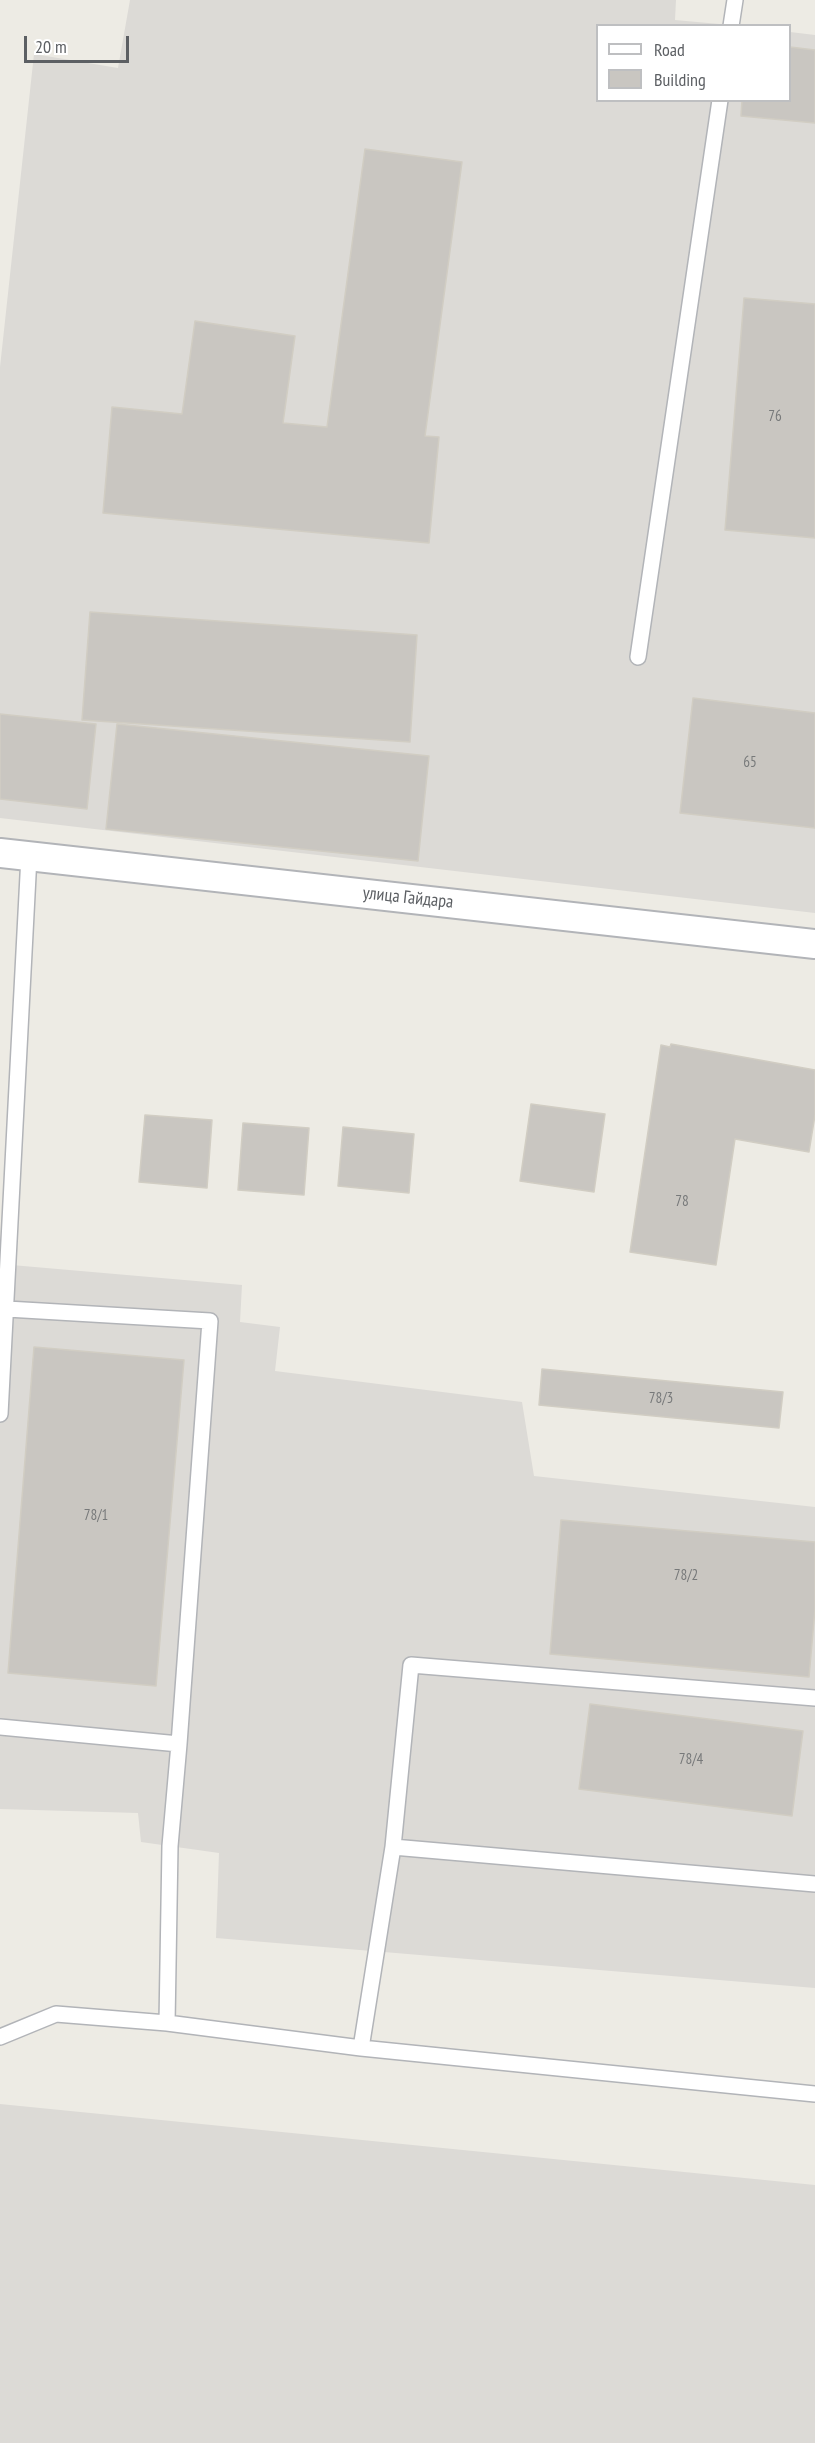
<!DOCTYPE html>
<meta charset="utf-8">
<style>
body{margin:0}
#map{position:relative;width:815px;height:2443px;overflow:hidden;background:#edebe4;font-family:"PT Sans Narrow",sans-serif}
canvas{display:block}
.legend{position:absolute;left:596px;top:24px;width:195px;height:78px;box-sizing:border-box;background:#fff;border:2px solid #bebfc1;margin:0;padding:8px 10px;list-style:none;font-size:18px;color:#5c5f63}
.legend li{display:flex;align-items:center;gap:12px;height:30px}
.legend b{width:30px;border:2px solid #bebfc1}
.scale{position:absolute;left:24px;top:36px;width:105px;height:27px;box-sizing:border-box;border:3px solid #5c5f63;border-top:0;padding-left:8px;font-size:18px;line-height:21px;white-space:nowrap;color:#5c5f63;-webkit-text-stroke:4px #fff;paint-order:stroke}
</style>
<div id="map">
<canvas width="815" height="2443"></canvas>
<ul class="legend">
<li><b style="height:8px;background:#fff"></b>Road</li>
<li><b style="height:16px;background:#c9c6c1"></b>Building</li>
</ul>
<div class="scale">20 m</div>
</div>
<script>
const ctx = document.querySelector('canvas').getContext('2d');
ctx.lineJoin = 'round';
function paint(path, color) { ctx.fillStyle = color; ctx.fill(path, 'evenodd'); }
function strokePath(path, color, width, dash) { ctx.strokeStyle = color; ctx.lineWidth = width; ctx.lineCap = dash ? 'butt' : 'round'; ctx.setLineDash(dash || []); ctx.stroke(path); }
function label(font, color, halo, rows, align = 'center') {
  ctx.font = font + ' "PT Sans Narrow",sans-serif'; ctx.lineWidth = 4.5; ctx.setLineDash([]); ctx.textBaseline = 'middle'; ctx.strokeStyle = halo; ctx.fillStyle = color; for (const [text, x, y, turn = 0] of rows) {
    ctx.save(); ctx.translate(x, y); ctx.rotate((+turn || 0) * Math.PI / 180); ctx.textAlign = isNaN(turn) ? turn : align; if (halo) ctx.strokeText(text, 0, 0); ctx.fillText(text, 0, 0); ctx.restore();
  }
}
paint(new Path2D(`
 M130,0H676L675,20L730,25L598,26V100H790V32L815,35V913L0,818V367L34,54L118,68Z
 M0,1264L242,1285L240,1322L280,1327L275,1371L522,1402L534,1476L815,1507V1988L216,1938L219,1853L141,1842L138,1813L0,1809Z
 M0,2104L815,2185V2443H0Z`), '#dcdad6');
const building = new Path2D(`
 M790,47L815,50V123L741,116L742,100H790Z
 M365,149L462,162L425,436L439,437L429,543L103,513L112,407L182,414L195,321L295,336L283,423L327,427Z
 M744,298L815,304V538L725,530Z
 M90,612L417,635L410,742L82,720Z
 M693,698L815,713V828L680,813Z
 M0,714L96,724L87,809L0,799Z
 M117,724L429,756L418,861L106,829Z
 M671,1044L815,1070V1115L809,1152L735,1139L716,1265L630,1252L661,1045L670,1047Z
 M531,1104L605,1114L594,1192L520,1181Z
 M145,1115L212,1120L207,1188L139,1182Z
 M243,1123L309,1128L304,1195L238,1190Z
 M343,1127L414,1134L409,1193L338,1186Z
 M34,1347L184,1360L156,1686L8,1673Z
 M542,1369L783,1392L779,1428L539,1405Z
 M561,1520L815,1542V1609L809,1677L550,1654Z
 M590,1704L803,1731L792,1816L579,1789Z`);
paint(building, '#c9c6c1');
strokePath(building, '#d1cdc3', 1.5);
const service = new Path2D(`
 M731,26L735,0
 M638,657L720,100
 M7,1309L210,1321L179,1744
 M0,1414L29,856
 M0,1727L179,1744L170,1846L167,2023
 M393,1847L411,1665L815,1698
 M0,2037L56,2014L167,2023L361,2048L815,2094
 M361,2048L393,1847L815,1884`);
const minor = new Path2D(`
 M0,853L815,944`);
strokePath(service, '#b2b4b8', 18);
strokePath(minor, '#b2b4b8', 32);
strokePath(service, '#fff', 15);
strokePath(minor, '#fff', 28);
label('15px', '#77797a', null, [
 ["76",775,417],
 ["65",750,763],
 ["78",682,1202],
 ["78/3",661,1399],
 ["78/1",96,1516],
 ["78/2",686,1576],
 ["78/4",691,1760]
]);
label('18px', '#5c5f63', '#fff', [
 ["улица Гайдара",408,898,6]
]);
</script>
